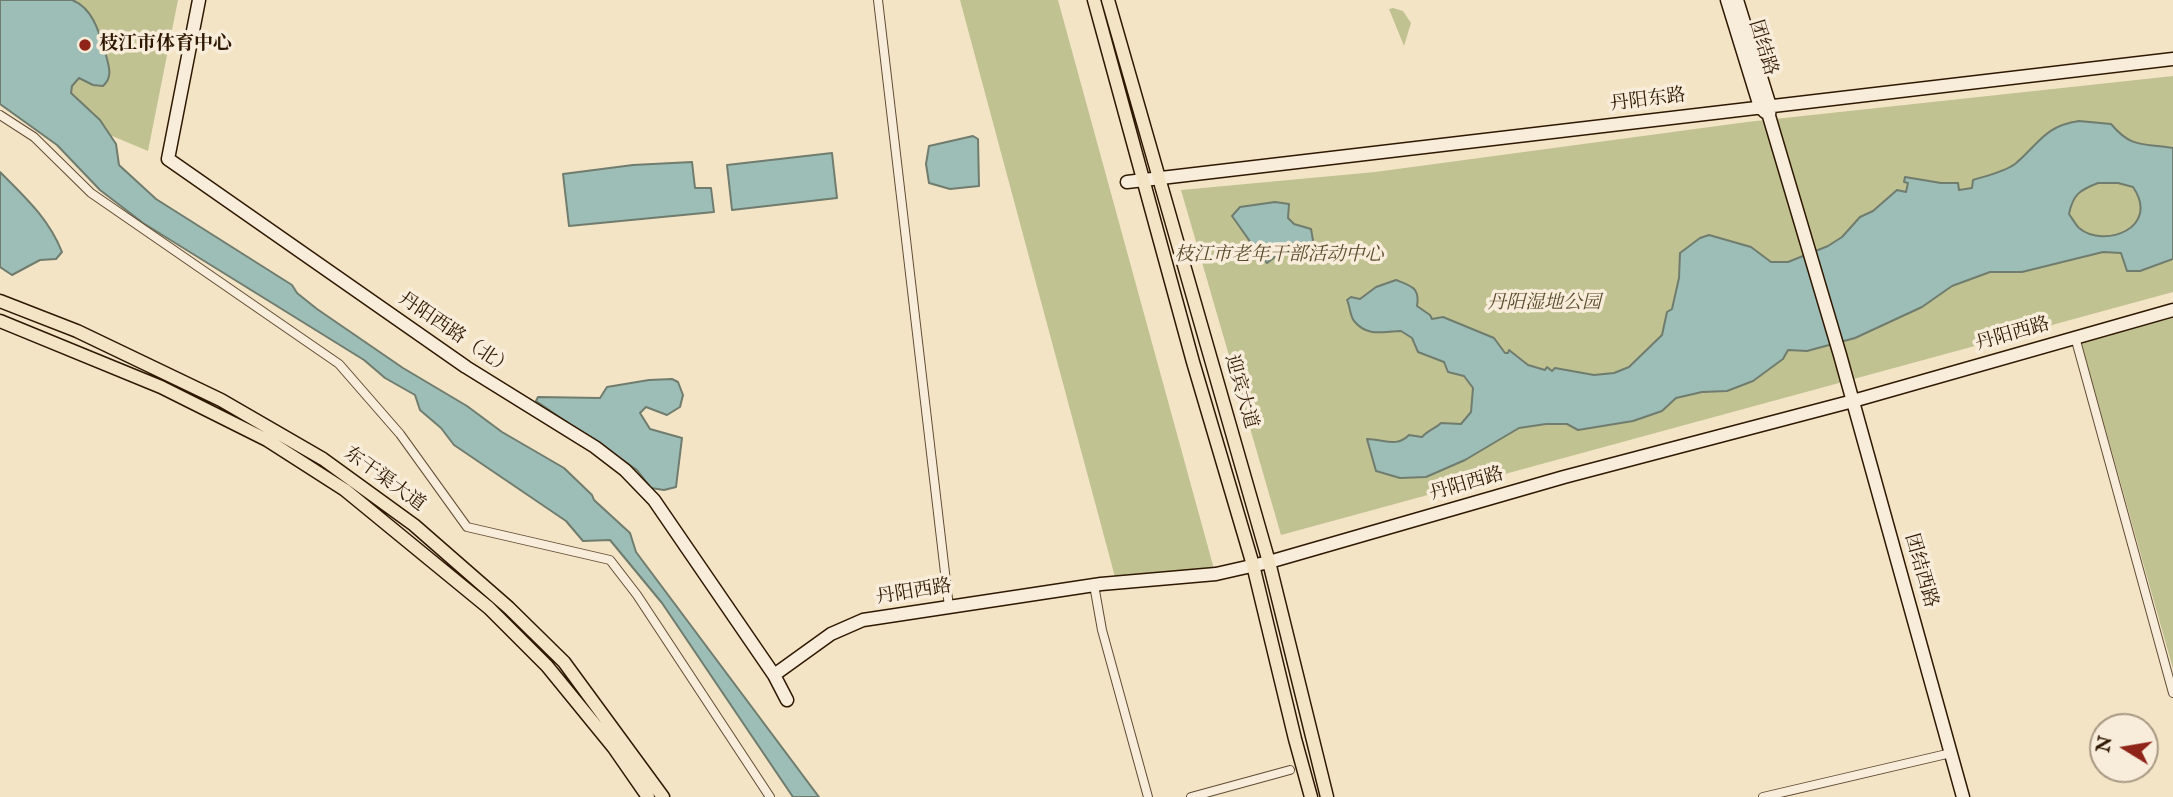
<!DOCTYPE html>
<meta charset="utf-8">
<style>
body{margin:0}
#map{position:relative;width:2173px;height:797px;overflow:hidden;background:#f4e4c6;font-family:"IM FELL English",serif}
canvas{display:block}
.north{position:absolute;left:2089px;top:713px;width:70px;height:70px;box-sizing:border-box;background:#f8edda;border:2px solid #a89884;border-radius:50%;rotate:281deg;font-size:19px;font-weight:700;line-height:28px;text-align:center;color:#2f1802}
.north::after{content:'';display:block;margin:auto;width:24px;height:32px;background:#8f2418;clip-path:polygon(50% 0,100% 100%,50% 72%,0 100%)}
</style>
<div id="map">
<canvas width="2173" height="797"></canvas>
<div class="north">N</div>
</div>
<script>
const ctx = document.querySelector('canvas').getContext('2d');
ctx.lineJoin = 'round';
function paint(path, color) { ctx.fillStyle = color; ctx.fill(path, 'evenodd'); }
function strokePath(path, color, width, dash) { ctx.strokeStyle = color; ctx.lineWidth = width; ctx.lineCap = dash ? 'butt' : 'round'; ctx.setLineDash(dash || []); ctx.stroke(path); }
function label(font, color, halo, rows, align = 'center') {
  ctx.font = font + ' "IM FELL English","Noto Serif SC",serif'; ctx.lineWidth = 7; ctx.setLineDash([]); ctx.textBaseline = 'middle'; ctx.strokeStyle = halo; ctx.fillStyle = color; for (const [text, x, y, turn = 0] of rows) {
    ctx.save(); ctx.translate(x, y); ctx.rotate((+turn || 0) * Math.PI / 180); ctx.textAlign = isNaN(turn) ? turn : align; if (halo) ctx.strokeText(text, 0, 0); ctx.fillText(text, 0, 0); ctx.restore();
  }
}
paint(new Path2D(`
 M0,0H178L148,151L0,89Z
 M960,0H1058L1214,569L1115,577Z
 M1393,8L1403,11L1411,23L1404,46L1389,9Z
 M2173,76V292L1281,535L1181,190L1375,172L1747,122Z
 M2173,318V669L2081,342Z`), '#c0c292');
const water = new Path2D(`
 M0,0C13,0 63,0 72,0C94,8 100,36 106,55C109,67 113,77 103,86L93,85L79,78L72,86L71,93L100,120L116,144L119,165L156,199L292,285L297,293L317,309L403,368L467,406L502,432L564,468L592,495L594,500L630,533L636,552L819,797H793L662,603L610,540L583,541L566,521L454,445L441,428L420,410L415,395L385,378L364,360L143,223L100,190L57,145L0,104Z
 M2079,121L2111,124C2132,149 2143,143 2173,148V259L2140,271H2127L2121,253L2103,252L2022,272H1990L1952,286L1922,307L1855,338L1807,351L1788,350L1783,359L1753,381L1727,391L1702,392L1676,398L1662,411L1633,421L1578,430L1567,424H1546L1519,428L1465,460L1426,477L1400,478L1376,471L1367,439C1384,439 1396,448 1409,435L1422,437C1428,430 1435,429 1441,423L1461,424L1471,412L1473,388L1464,376L1448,372L1444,362L1418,352L1412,338L1401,331C1384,331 1368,338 1354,321C1350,316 1350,306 1347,300L1351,297L1360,299L1376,287L1396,280C1412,286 1420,288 1417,306L1430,315L1432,319L1443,317L1494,338L1505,353H1508L1509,350L1528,365L1545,370L1547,367L1552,371L1555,368L1594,375L1614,373L1629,367L1662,335L1667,312L1672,309L1679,278L1680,253L1700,238L1709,235L1751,247L1771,262H1788L1828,246L1842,237L1860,217L1873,211L1897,190L1906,192L1908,183L1904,182L1905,177L1941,183H1958L1959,190L1972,188L1973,180C1986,176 2004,172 2015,164C2039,144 2044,126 2079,121ZM2098,183H2118L2133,187C2161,228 2104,249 2079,228C2075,224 2072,218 2069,214C2073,194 2080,190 2098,183Z
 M973,136L978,139L979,186L950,189L929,183L926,164L929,146Z
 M832,153L837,198L732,210L727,165Z
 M692,162L695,188H711L714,212L569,226L563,174L633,165Z
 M0,172C25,197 49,219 62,252L56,259L40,260L12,275L0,267Z
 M1275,202L1289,204L1288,218L1294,224L1311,229L1314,246L1307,250L1303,245L1295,242L1267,263L1261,257L1232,216L1240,207Z
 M672,379L678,382L683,395L680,407L667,415L646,407L640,413L650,429L682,438L676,487L664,490L651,488L637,470L536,401L538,397L600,398L607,387L649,380Z`);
paint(water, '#9cbeb6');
strokePath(water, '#707c6e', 2);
const street = new Path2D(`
 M878,0L949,607
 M0,115L34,137L91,193L339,364L400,434L467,527L610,560L637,595L770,797
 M2075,337L2173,693
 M1094,585L1102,630L1148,797
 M1191,797L1290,770
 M1763,797L1951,753`);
const secondary = new Path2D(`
 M199,0L168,159L466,367L595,447L625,470L654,500L774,675L787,700
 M1727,0L1760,107L1765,112
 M1737,0L1770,106L1769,116L1840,355L1963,797
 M1127,182L2173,59
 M774,675L831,634L863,620L1101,584L1216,574L1269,562L1564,477L1853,401L2173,310`);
const primary = new Path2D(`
 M1094,0L1193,362L1253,565L1295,739L1311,797
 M1108,0L1269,562L1327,797
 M0,301L77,331L221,400L323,459L414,525L509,608L564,662L663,797
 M0,321L161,387L267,440L345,490L489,608L547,666L614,748L648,797`);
strokePath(street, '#604b33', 10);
strokePath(secondary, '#2f1802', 15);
strokePath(primary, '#2f1802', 15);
strokePath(street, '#f8edda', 8);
strokePath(secondary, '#f8edda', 12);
strokePath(primary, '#f4e4c6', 12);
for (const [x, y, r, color] of [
 [85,45,7,"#8f2418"]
]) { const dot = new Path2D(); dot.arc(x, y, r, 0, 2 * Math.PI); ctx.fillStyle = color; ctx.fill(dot); strokePath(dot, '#f8edda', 2.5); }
label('bold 19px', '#2f1802', '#f8edda', [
 ["枝江市体育中心",99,45]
], 'left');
label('19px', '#2f1802', '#f8edda', [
 ["团结路",1762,48,73],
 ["丹阳东路",1648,101,-7],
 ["丹阳西路（北）",455,335,34],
 ["丹阳西路",2013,335,-16],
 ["迎宾大道",1240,392,74],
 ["东干渠大道",384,480,36],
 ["丹阳西路",1467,485,-16],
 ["团结西路",1920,571,74],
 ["丹阳西路",914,593,-9]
]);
label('italic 19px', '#5a4b2d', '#f8edda', [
 ["枝江市老年干部活动中心",1279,256],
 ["丹阳湿地公园",1544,304]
]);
</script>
